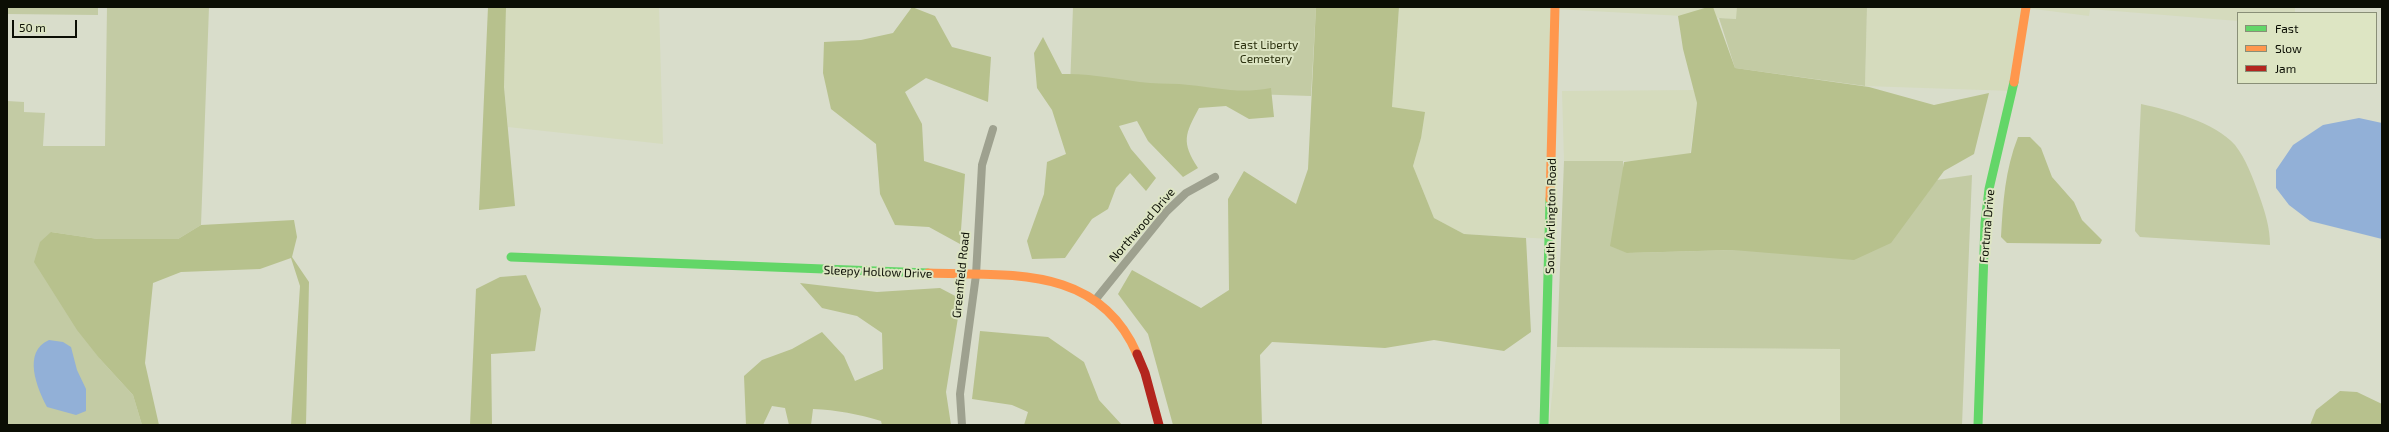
<!DOCTYPE html>
<style>
body{margin:0}
#map{position:relative;width:2389px;height:432px;overflow:hidden;background:#d9ddcb;font-family:"Exo 2",sans-serif}
canvas{display:block}
.frame{position:absolute;inset:0;border:8px solid #0b0e04;pointer-events:none}
.legend{position:absolute;left:2237px;top:12px;width:140px;height:72px;box-sizing:border-box;background:#dde5c3;border:1px solid #898f77;margin:0;padding:5px 7px;list-style:none;font-size:12px;color:#0b0e04}
.legend li{display:flex;align-items:center;gap:8px;height:20px}
.legend b{width:20px;border:1px solid #898f77}
.scale{position:absolute;left:12px;top:20px;width:65px;height:18px;box-sizing:border-box;border:2px solid #0b0e04;border-top:0;padding-left:5px;font-size:12px;line-height:14px;white-space:nowrap;color:#0b0e04;-webkit-text-stroke:3px #dde5c3;paint-order:stroke}
</style>
<div id="map">
<canvas width="2389" height="432"></canvas>
<div class="frame"></div>
<ul class="legend">
<li><b style="height:5px;background:#63d668"></b>Fast</li>
<li><b style="height:5px;background:#ff974d"></b>Slow</li>
<li><b style="height:5px;background:#b3261e"></b>Jam</li>
</ul>
<div class="scale">50 m</div>
</div>
<script>
const ctx = document.querySelector('canvas').getContext('2d');
ctx.lineJoin = 'round';
function paint(path, color) { ctx.fillStyle = color; ctx.fill(path, 'evenodd'); }
function strokePath(path, color, width, dash) { ctx.strokeStyle = color; ctx.lineWidth = width; ctx.lineCap = dash ? 'butt' : 'round'; ctx.setLineDash(dash || []); ctx.stroke(path); }
function label(font, color, halo, rows, align = 'center') {
  ctx.font = font + ' "Exo 2",sans-serif'; ctx.lineWidth = 4; ctx.setLineDash([]); ctx.textBaseline = 'middle'; ctx.strokeStyle = halo; ctx.fillStyle = color; for (const [text, x, y, turn = 0] of rows) {
    ctx.save(); ctx.translate(x, y); ctx.rotate((+turn || 0) * Math.PI / 180); ctx.textAlign = isNaN(turn) ? turn : align; if (halo) ctx.strokeText(text, 0, 0); ctx.fillText(text, 0, 0); ctx.restore();
  }
}
paint(new Path2D(`
 M506,7H659L663,144L508,127L504,87Z
 M1399,7H1737V19L1555,9L1550,239L1464,234L1434,218L1413,166L1421,138L1392,107Z
 M1867,7H2295V13H2238V21L2090,9L2089,16L2026,8L2012,91L1865,86Z
 M1694,90L1697,103L1689,161H1564L1562,91Z
 M1557,347L1841,349L1840,425H1549Z`), '#d5dbbd');
paint(new Path2D(`
 M7,7H98V15L7,14Z
 M107,7H209L201,225L178,239H98L51,232L100,359L133,395L142,425H7V101L24,102V112L45,113L43,146H105Z
 M1073,7H1316L1311,96L1070,88Z
 M1737,7H1867L1865,86L1735,68L1719,18L1736,19Z
 M2141,104C2169,110 2215,122 2235,145C2246,159 2253,178 2259,195C2265,212 2270,227 2270,245L2140,237L2135,231Z
 M1564,161H1623L1627,253L1733,250L1916,206L1937,180L1972,175L1962,425H1840V349L1557,347Z`), '#c3cba4');
paint(new Path2D(`
 M488,7H506L504,87L515,206L479,210Z
 M912,7L935,16L952,47L991,57L988,102L926,78L905,92L922,124L924,161L965,174L960,244L929,227L895,225L880,194L876,144L831,109L823,73L824,42L861,40L893,33Z
 M1316,7H1399L1392,107L1425,112L1421,138L1413,166L1434,218L1464,234L1526,238L1531,332L1504,351L1434,340L1385,348L1272,342L1260,355L1262,425H1173L1148,334L1118,294L1132,270L1201,308L1229,290L1228,199L1244,171L1296,204L1308,169Z
 M1708,7H1713L1735,68L1869,87L1934,105L1989,93L1974,154L1944,171L1891,243L1854,260L1733,250L1627,253L1610,246L1624,162L1691,153L1697,103L1683,49L1678,16Z
 M1043,37L1062,74C1091,73 1121,80 1150,83C1163,84 1176,83 1189,85C1220,88 1238,94 1271,88L1274,117L1249,119L1226,106L1199,108C1185,134 1181,142 1198,168L1183,177L1148,141L1137,121L1119,126L1131,149L1156,178L1146,191L1130,173L1116,188L1108,209L1092,219L1065,258L1032,259L1027,241L1044,194L1047,162L1066,154L1052,110L1037,88L1034,53Z
 M2018,137H2030L2041,148L2052,177L2074,202L2082,220L2102,240L2100,244L2007,243L2001,237C2003,202 2005,170 2018,137Z
 M294,220L297,237L292,257L309,282L306,425H291L300,286L291,258L260,269L181,272L153,283L145,363L159,425H142L133,395L100,359L77,330L34,262L40,242L51,232L98,239H178L201,225Z
 M526,275L541,309L535,351L491,354L492,425H470L476,289L500,277Z
 M800,283L877,292L940,288L961,299L946,392L951,425H882L881,421C858,414 837,410 813,409L811,425H789L785,408L772,406L763,425H746L744,376L762,360L792,349L822,332L844,356L855,381L883,369L882,333L857,316L822,308Z
 M980,331L1048,337L1084,362L1099,400L1122,425H1024L1028,412L1012,405L972,399Z
 M2340,391L2357,392L2382,404V425H2310L2316,410Z`), '#b7c18d');
paint(new Path2D(`
 M2359,118L2382,123V239L2310,221L2289,205L2276,188V170L2293,145L2323,125Z
 M49,340L63,342L71,347L77,370L86,389V411L76,415L47,407C37,388 22,352 49,340Z`), '#92b0d7');
strokePath(new Path2D(`
 M1096,299L1167,211L1186,193L1215,177
 M962,425L960,394L976,275L982,165L993,129`), '#9ea18f', 8);
strokePath(new Path2D(`
 M511,257L928,273
 M1544,425L1550,199
 M1978,425L1985,223L1989,189L2014,82`), '#63d668', 9);
strokePath(new Path2D(`
 M2014,82L2026,7
 M1550,199L1555,7
 M928,273C1009,276 1098,264 1137,354`), '#ff974d', 9);
strokePath(new Path2D(`
 M1137,354L1145,373L1159,425`), '#b3261e', 9);
label('12px', '#2c310f', '#dde5c3', [
 ["East Liberty",1266,45],
 ["Cemetery",1266,59]
]);
label('12px', '#0b0e04', '#dde5c3', [
 ["South Arlington Road",1551,216,-89],
 ["Northwood Drive",1142,225,-49],
 ["Fortuna Drive",1987,226,-85],
 ["Sleepy Hollow Drive",878,272,2],
 ["Greenfield Road",961,275,-84]
]);
</script>
